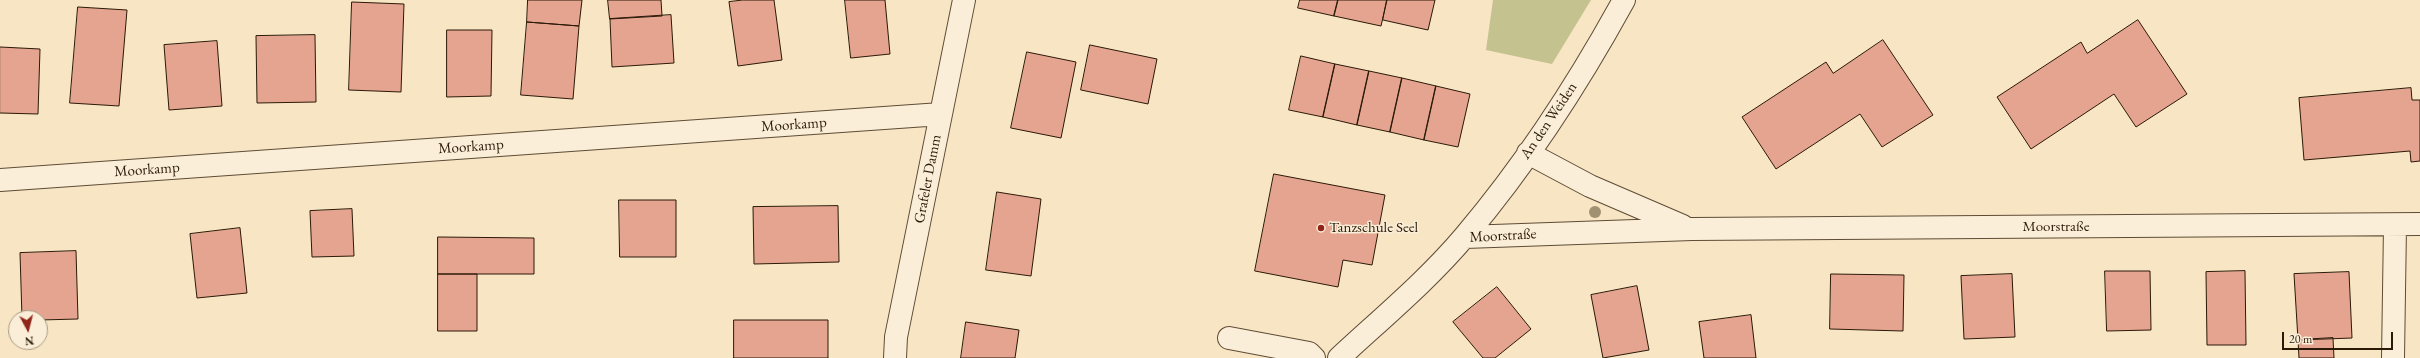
<!DOCTYPE html>
<meta charset="utf-8">
<style>
body{margin:0}
#map{position:relative;width:2420px;height:358px;overflow:hidden;background:#f8e5c3;font-family:"EB Garamond",serif}
canvas{display:block}
.north{position:absolute;left:8px;top:310px;width:40px;height:40px;box-sizing:border-box;background:#faeed8;border:1px solid #a79984;border-radius:50%;rotate:173deg;font-size:11px;font-weight:700;line-height:16px;text-align:center;color:#2b1907}
.north::after{content:'';display:block;margin:auto;width:14px;height:18px;background:#8f2418;clip-path:polygon(50% 0,100% 100%,50% 72%,0 100%)}
.scale{position:absolute;left:2282px;top:332px;width:111px;height:18px;box-sizing:border-box;border:2px solid #2b1907;border-top:0;padding-left:5px;font-size:12px;line-height:14px;white-space:nowrap;color:#2b1907;-webkit-text-stroke:3px #faeed8;paint-order:stroke}
</style>
<div id="map">
<canvas width="2420" height="358"></canvas>
<div class="north">N</div>
<div class="scale">20 m</div>
</div>
<script>
const ctx = document.querySelector('canvas').getContext('2d');
ctx.lineJoin = 'round';
function paint(path, color) { ctx.fillStyle = color; ctx.fill(path, 'evenodd'); }
function strokePath(path, color, width, dash) { ctx.strokeStyle = color; ctx.lineWidth = width; ctx.lineCap = dash ? 'butt' : 'round'; ctx.setLineDash(dash || []); ctx.stroke(path); }
function label(font, color, halo, rows, align = 'center') {
  ctx.font = font + ' "EB Garamond",serif'; ctx.lineWidth = 3; ctx.setLineDash([]); ctx.textBaseline = 'middle'; ctx.strokeStyle = halo; ctx.fillStyle = color; for (const [text, x, y, turn = 0] of rows) {
    ctx.save(); ctx.translate(x, y); ctx.rotate((+turn || 0) * Math.PI / 180); ctx.textAlign = isNaN(turn) ? turn : align; if (halo) ctx.strokeText(text, 0, 0); ctx.fillText(text, 0, 0); ctx.restore();
  }
}
paint(new Path2D(`
 M1493,0H1591L1552,64L1486,50Z`), '#c4c28f');
const building = new Path2D(`
 M528,0H582L579,26L527,22Z
 M608,0H661L662,16L610,19Z
 M743,0H774L782,60L738,66L729,2Z
 M845,0H885L890,54L851,58Z
 M1300,0H1338L1334,16L1298,8Z
 M1338,0H1387L1381,26L1334,16Z
 M1387,0H1435L1428,30L1383,20Z
 M352,2L404,4L401,92L349,90Z
 M78,7L127,10L119,106L70,103Z
 M671,15L674,63L612,67L610,19Z
 M2138,20L2187,94L2136,127L2114,94L2031,149L1997,97L2081,42L2087,53Z
 M527,22L579,26L573,99L521,95Z
 M447,30H492L491,96L447,97Z
 M315,35L316,102L257,103L256,36Z
 M1883,40L1933,115L1882,147L1860,114L1776,169L1742,117L1826,62L1833,73Z
 M217,41L222,106L169,110L164,45Z
 M1090,45L1157,59L1148,104L1081,90Z
 M0,47L40,49L38,114L0,113Z
 M1027,52L1076,62L1061,138L1011,128Z
 M1301,56L1335,64L1323,117L1289,110Z
 M1335,64L1369,71L1357,125L1323,117Z
 M1369,71L1402,78L1390,132L1357,125Z
 M1402,78L1436,86L1424,140L1390,132Z
 M1436,86L1470,94L1458,147L1424,140Z
 M2411,88L2412,100H2420V161L2411,162L2410,151L2304,160L2299,98Z
 M1274,174L1385,195L1372,265L1343,260L1338,287L1255,271Z
 M997,192L1041,199L1031,276L986,270Z
 M619,200H676V257H620Z
 M838,206L839,262L754,264L753,207Z
 M352,209L354,256L312,257L310,211Z
 M240,228L247,293L197,298L190,234Z
 M438,237L534,238V274H438Z
 M76,251L78,319L40,320V318H22L20,253Z
 M2105,271H2150L2151,330L2107,331Z
 M2245,271L2246,345H2207L2206,272Z
 M2349,272L2352,338L2298,340L2294,274Z
 M438,274H477V331H438Z
 M1831,274L1904,275L1903,331L1830,329Z
 M2012,274L2015,337L1964,339L1961,276Z
 M1637,286L1649,350L1603,358L1591,295Z
 M1497,287L1531,329L1495,358H1483L1453,322Z
 M1751,315L1756,358H1704L1699,322Z
 M734,320H828V358H734Z
 M966,322L1019,330L1015,358H961Z
 M2333,338L2334,358H2299L2298,340Z`);
paint(building, '#e4a490');
strokePath(building, '#2b1907', 1);
const minor = new Path2D(`
 M1528,153L1590,186L1683,226
 M0,180L941,114
 M1465,237L1692,229L2420,224
 M1229,338L1309,353L1314,358
 M895,358L896,337L964,0
 M1339,358C1381,319 1428,280 1465,236C1526,164 1579,82 1624,0
 M2393,358L2395,226`);
strokePath(minor, '#5e4c36', 24);
strokePath(minor, '#faeed8', 22);
ctx.fillStyle = '#a19172';
for (const [x, y] of [
 [1595,212]
]) { ctx.beginPath(); ctx.arc(x, y, 6, 0, 2 * Math.PI); ctx.fill(); }
for (const [x, y, r, color] of [
 [1321,228,4,"#8f2418"]
]) { const dot = new Path2D(); dot.arc(x, y, r, 0, 2 * Math.PI); ctx.fillStyle = color; ctx.fill(dot); strokePath(dot, '#faeed8', 1.5); }
label('15px', '#2b1907', '#faeed8', [
 ["An den Weiden",1549,121,-56],
 ["Moorkamp",794,125,-4],
 ["Moorkamp",471,147,-4],
 ["Moorkamp",147,170,-4],
 ["Grafeler Damm",928,179,-79],
 ["Moorstraße",2056,227],
 ["Moorstraße",1503,236,-3]
]);
label('15px', '#2b1907', '#faeed8', [
 ["Tanzschule Seel",1329,228]
], 'left');
</script>
